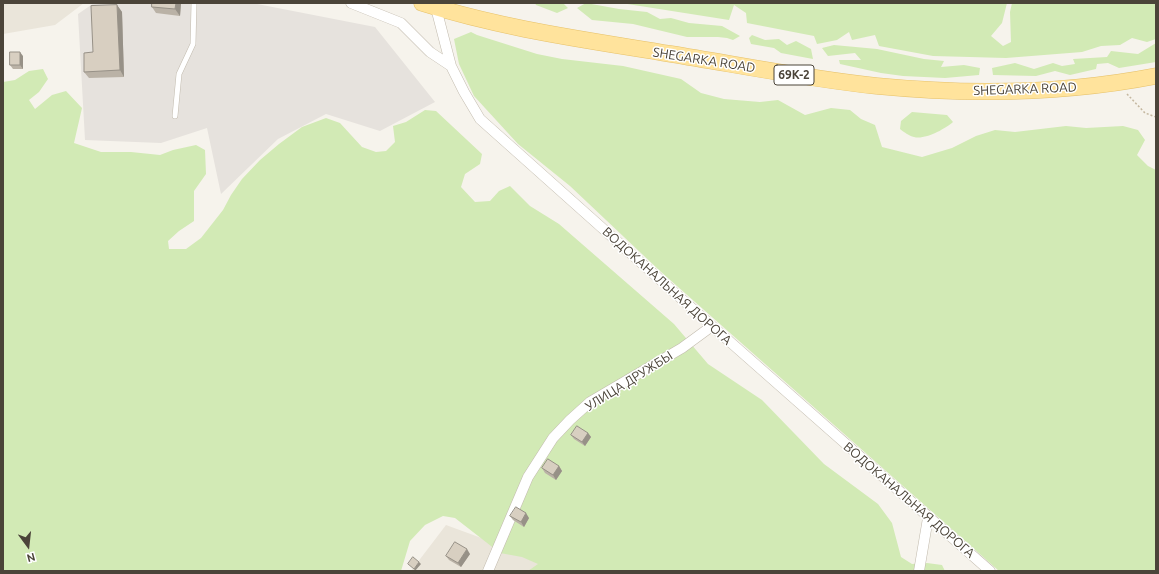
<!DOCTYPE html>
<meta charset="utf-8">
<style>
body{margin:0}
#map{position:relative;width:1159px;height:574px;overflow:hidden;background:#f6f3ec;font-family:Ubuntu,sans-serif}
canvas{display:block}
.frame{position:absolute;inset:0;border:4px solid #4b4439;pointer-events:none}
.north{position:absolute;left:8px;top:526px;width:40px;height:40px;-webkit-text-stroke:3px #fff;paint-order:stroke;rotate:165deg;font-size:11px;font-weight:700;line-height:16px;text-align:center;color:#4b4439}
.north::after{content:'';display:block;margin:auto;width:14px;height:18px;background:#4b4439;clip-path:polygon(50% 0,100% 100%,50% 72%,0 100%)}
</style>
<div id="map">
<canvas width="1159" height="574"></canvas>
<div class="frame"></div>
<div class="north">N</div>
</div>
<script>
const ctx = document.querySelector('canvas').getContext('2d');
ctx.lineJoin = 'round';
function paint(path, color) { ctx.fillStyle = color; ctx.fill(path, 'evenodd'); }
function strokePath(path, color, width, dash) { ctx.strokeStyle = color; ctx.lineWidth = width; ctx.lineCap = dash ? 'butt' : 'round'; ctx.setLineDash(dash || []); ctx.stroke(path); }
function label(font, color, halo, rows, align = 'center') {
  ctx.font = font + ' Ubuntu,sans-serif'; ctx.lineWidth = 3; ctx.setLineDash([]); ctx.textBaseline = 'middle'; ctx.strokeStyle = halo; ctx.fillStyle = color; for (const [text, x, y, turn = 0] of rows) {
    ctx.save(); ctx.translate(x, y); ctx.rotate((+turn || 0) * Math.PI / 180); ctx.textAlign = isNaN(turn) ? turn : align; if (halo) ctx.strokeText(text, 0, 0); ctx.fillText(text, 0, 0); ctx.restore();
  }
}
paint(new Path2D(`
 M3,3H84L55,25L3,34Z
 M446,525L555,565L553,571H411Z`), '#eae5da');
paint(new Path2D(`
 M94,3H252L375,27L435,102L380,131L326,114L278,139L221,194L207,128L161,143L85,140L78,14Z`), '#e6e2dd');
paint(new Path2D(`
 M535,3H563L568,8L557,13L536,5Z
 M586,3L619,9L647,12L660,19L671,18L689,23L722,26L740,36L733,40L727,38L718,37H687L633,24L592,20L577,8Z
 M621,3H1007L1002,23L991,36L1003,46L1011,42L1010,12L1012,3H1156V39L1147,42L1132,38L1120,45L1101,46L1082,52L1006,58L933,56L879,46L875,35L852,40L849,32L837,40L817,44L814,36L747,23L746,13L734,5L729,20Z
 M471,32L477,35L537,54L562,59L623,66L681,79L701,93L724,99L760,102L778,100L805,115L831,108L850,110L861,119L875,125L882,147L922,157L952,148L976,136L995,130L1015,132L1066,126L1086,128L1123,126L1138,130L1145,140L1137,155L1148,166L1156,170V571H999L660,271L570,186L518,144L474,96L459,64L454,39Z
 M752,35L765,40L779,39L787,45L796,41L811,49L813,59L781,53L774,48L751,44L749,38Z
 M1156,43V62L1119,68L1108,63L1097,64L1096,69L1070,75L1055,71L1036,76L993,75L992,68L1015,63L1034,69L1053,63L1062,66L1075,64L1073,59L1107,57L1111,51L1138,54Z
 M834,45L877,49L924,59L944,61L941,67L964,65L980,68L979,75L945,78L903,76L881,73L840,64L839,60H861L855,53L828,56L822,48Z
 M43,69L48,79L39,92L29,100L35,109L52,95L66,91L82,108L74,143L101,152H131L160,155L173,150L196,145L205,150L206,174L194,191V221L179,231L168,241L169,249H186L201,238L223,210L231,195L242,179L260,160L279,144L302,127L326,118L340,123L362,147L376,152L386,151L395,142L393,126L406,122L425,110L436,111L482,154L480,164L465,174L461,187L475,202L490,201L499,191L510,186L530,206L559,224L674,324L708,364L762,400L824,464L878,504L892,523L901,557L912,564L927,563L942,565L945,571H528L538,564L522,557L500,553L455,518L443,516L425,525L410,541L401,571H3V82L15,80L29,71Z
 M912,112L947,115L953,122C945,129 925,140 914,137C909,136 904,132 900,129L901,121Z`), '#d2eab5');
const lane = new Path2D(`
 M175,116L179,74L193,44L194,3`);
const street = new Path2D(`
 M351,3L401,23L430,52L451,66L464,92L480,119L712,326L990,571
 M436,8L451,66
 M488,571L528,477L553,438L570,420L590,402L682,348L712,326
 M919,571L928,518`);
const primary = new Path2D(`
 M422,3C503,29 587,40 671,54C739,65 808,79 877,86C970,95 1064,94 1156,76`);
strokePath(lane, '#c2bbae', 6);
strokePath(street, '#c2bbae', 11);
strokePath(primary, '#e6c16a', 17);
strokePath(new Path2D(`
 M1127,94L1145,113L1156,117`), '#c4b79f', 1.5, [2, 2]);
strokePath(lane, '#fff', 5);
strokePath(street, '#fff', 10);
strokePath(primary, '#ffe39c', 16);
paint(new Path2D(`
 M152,3H181L180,16L156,13L152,7Z
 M117,5L122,12L124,77L89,78L84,72Z
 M23,56V69H13L10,65Z
 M588,433L591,437L585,446L574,439L571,435Z
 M559,466L562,471L556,480L545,473L542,468Z
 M510,516L529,518L524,527L513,520Z
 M470,554L461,567L449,560L446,556Z`), '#bab2a6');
paint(new Path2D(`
 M176,3H181L180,16L175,9Z
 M117,5L122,12L124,77L120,70Z
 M20,52L23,56V69L20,65Z
 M588,433L591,437L585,446L582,442Z
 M559,466L562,471L556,480L553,475Z
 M526,513L529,518L524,527L521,522Z
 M467,549L470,554L461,567L458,563Z
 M419,562L421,564L415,571L414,569Z`), '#979187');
const building = new Path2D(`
 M152,3H176L175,9L152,7Z
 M117,5L120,70L84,72V53L93,52L91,6Z
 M10,52H20V65H10Z
 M577,426L588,433L582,442L571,435Z
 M548,459L559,466L553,475L542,468Z
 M516,507L526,513L521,522L510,516Z
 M455,542L467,549L458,563L446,556Z
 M413,557L419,562L414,569L408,564Z`);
paint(building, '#d8cfc1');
strokePath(building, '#979187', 1);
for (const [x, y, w] of [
 [794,75,40]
]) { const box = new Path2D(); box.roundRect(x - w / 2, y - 10, w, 20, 3); ctx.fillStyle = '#fff'; ctx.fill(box); strokePath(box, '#4b4439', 1); }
label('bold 12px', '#4b4439', null, [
 ["69К-2",794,75]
]);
label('13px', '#4b4439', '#fff', [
 ["SHEGARKA ROAD",704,60,9],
 ["SHEGARKA ROAD",1025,89,-2],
 ["ВОДОКАНАЛЬНАЯ ДОРОГА",667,286,42],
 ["УЛИЦА ДРУЖБЫ",629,381,-32],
 ["ВОДОКАНАЛЬНАЯ ДОРОГА",909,500,41]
]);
</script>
